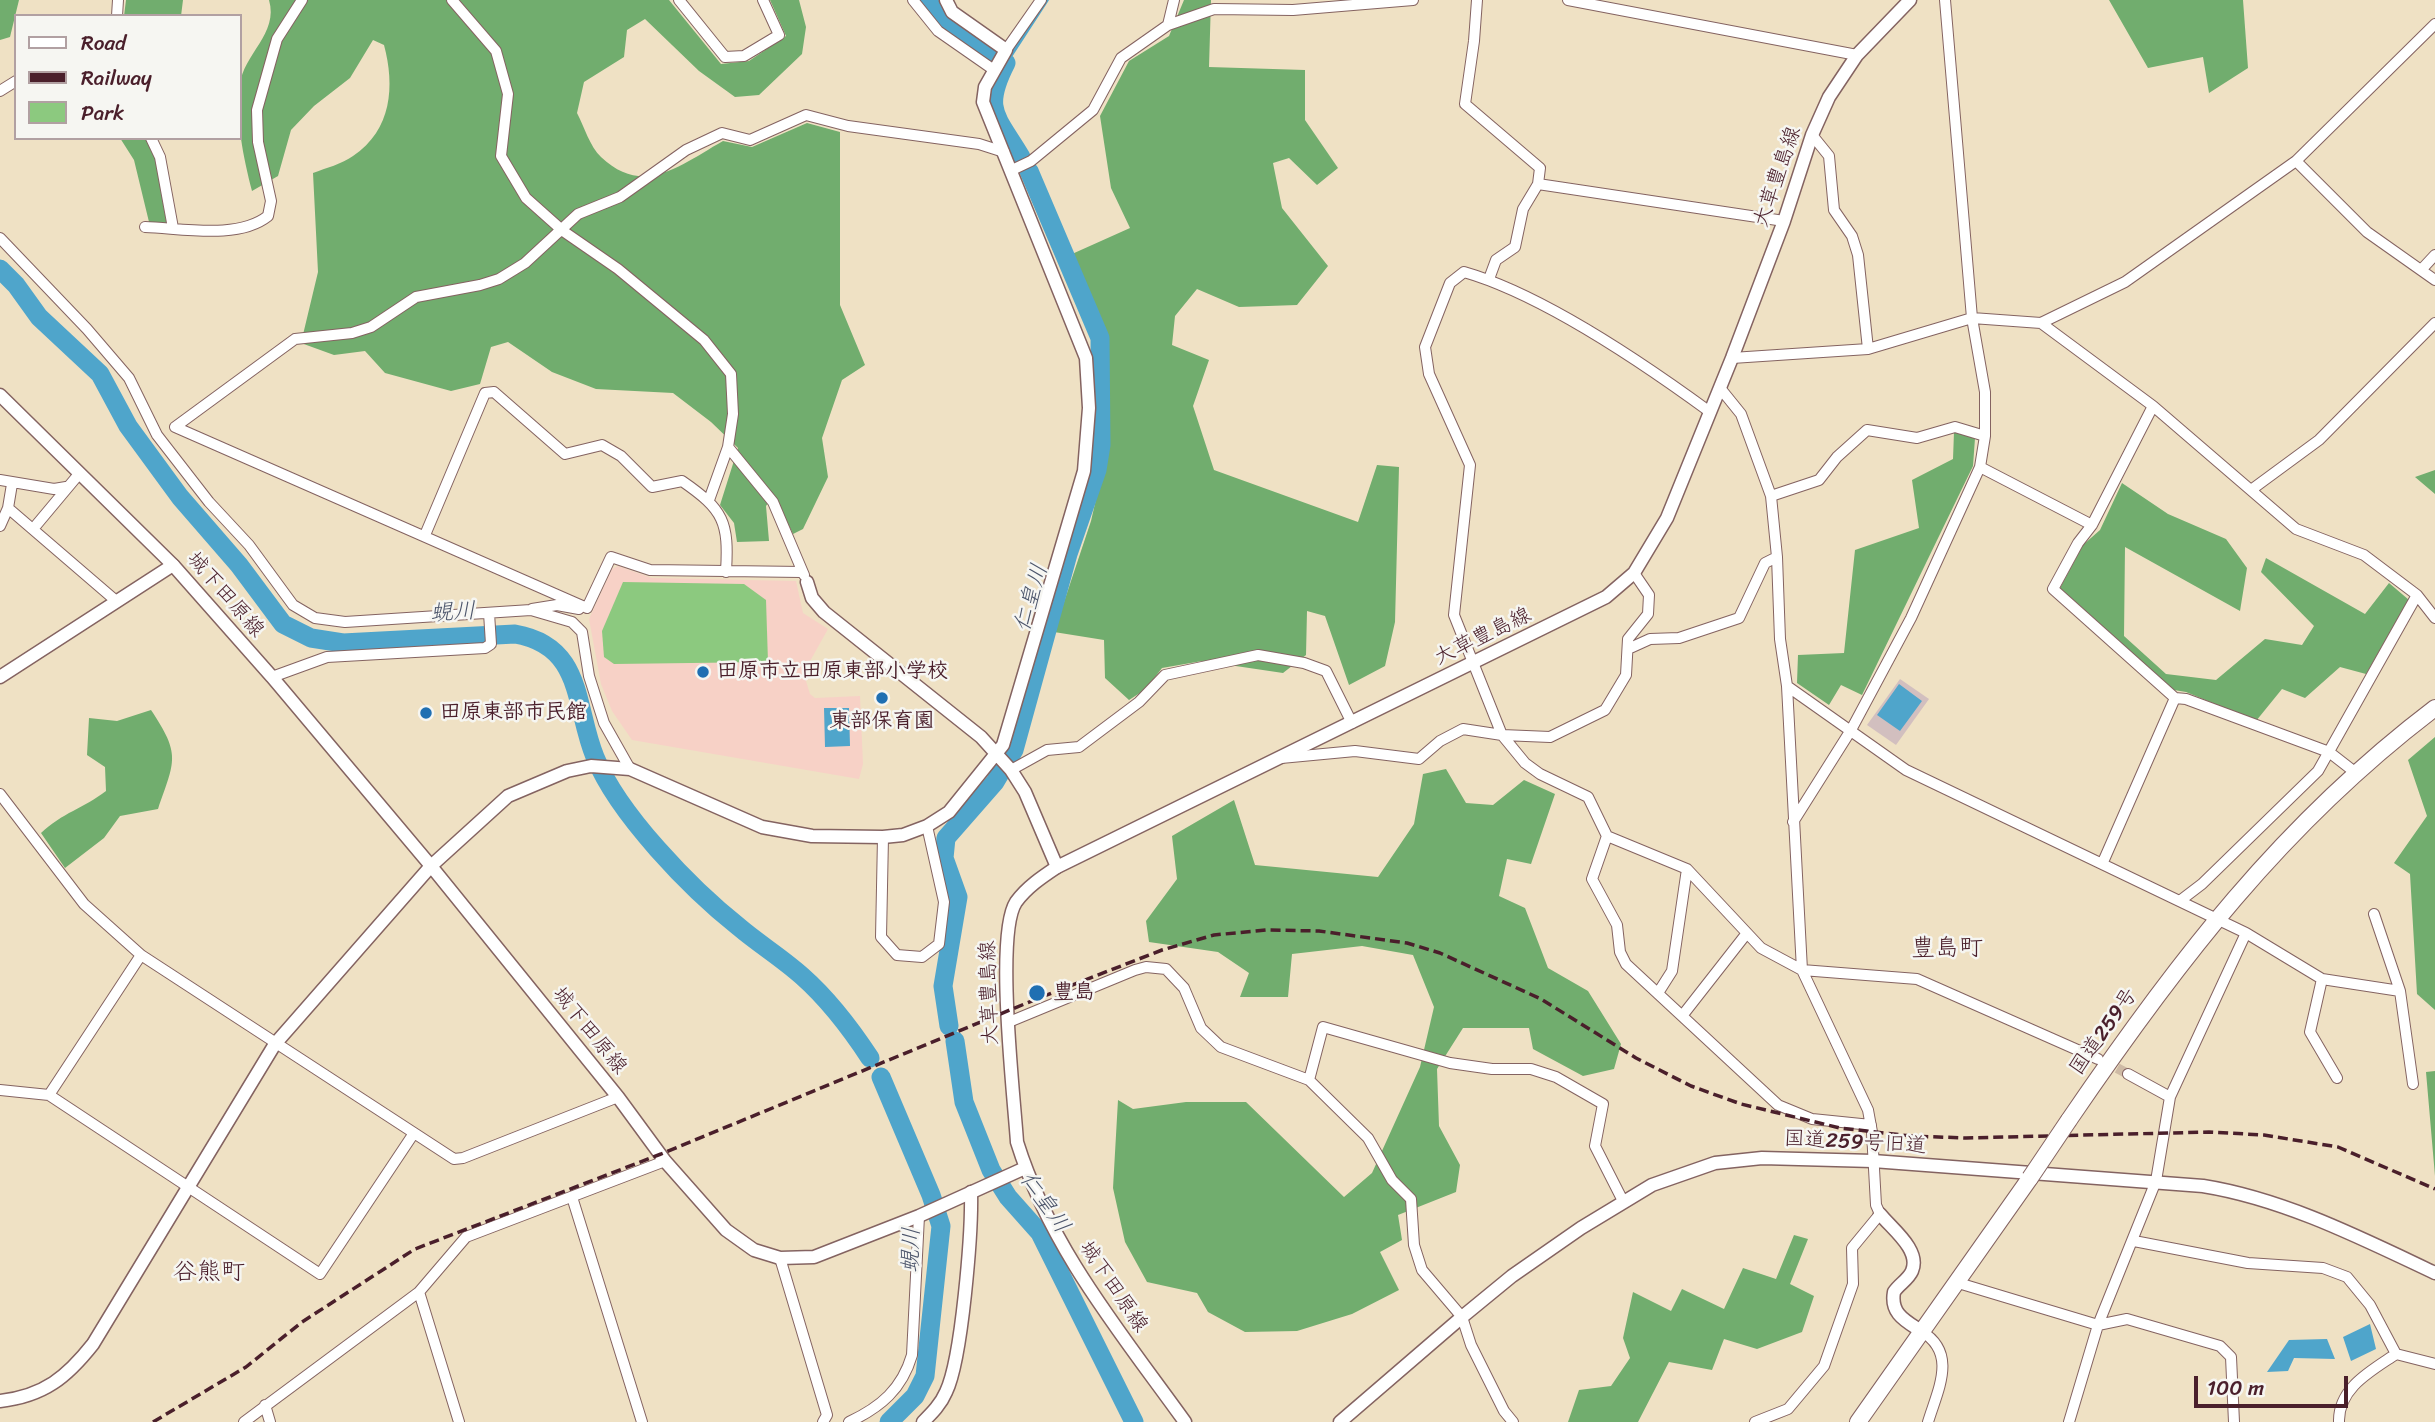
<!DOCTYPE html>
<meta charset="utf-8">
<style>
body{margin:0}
#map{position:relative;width:2435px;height:1422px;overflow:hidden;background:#efe1c4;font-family:Sriracha,sans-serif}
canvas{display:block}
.legend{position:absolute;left:14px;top:14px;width:228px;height:126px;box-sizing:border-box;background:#f6f6f2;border:2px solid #b1a0a2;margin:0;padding:9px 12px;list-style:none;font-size:21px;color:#4a1f2b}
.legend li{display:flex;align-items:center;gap:14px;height:35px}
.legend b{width:35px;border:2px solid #b1a0a2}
.scale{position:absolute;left:2194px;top:1376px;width:154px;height:32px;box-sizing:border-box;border:4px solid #4a1f2b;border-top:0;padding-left:9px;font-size:21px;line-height:24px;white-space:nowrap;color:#4a1f2b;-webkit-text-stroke:5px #f6f6f2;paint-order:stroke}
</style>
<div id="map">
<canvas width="2435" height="1422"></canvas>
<ul class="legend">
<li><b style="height:9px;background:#fff"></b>Road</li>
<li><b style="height:9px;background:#4a1f2b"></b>Railway</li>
<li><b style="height:19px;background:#8cc97f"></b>Park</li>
</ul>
<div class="scale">100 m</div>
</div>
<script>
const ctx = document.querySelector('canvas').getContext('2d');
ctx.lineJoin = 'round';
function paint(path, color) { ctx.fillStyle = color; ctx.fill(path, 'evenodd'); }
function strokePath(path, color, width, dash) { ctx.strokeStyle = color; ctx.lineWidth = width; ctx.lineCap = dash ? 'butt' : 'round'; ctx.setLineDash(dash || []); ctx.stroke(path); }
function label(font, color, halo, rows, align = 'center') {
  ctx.font = font + ' Sriracha,"Klee One",sans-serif'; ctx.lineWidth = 5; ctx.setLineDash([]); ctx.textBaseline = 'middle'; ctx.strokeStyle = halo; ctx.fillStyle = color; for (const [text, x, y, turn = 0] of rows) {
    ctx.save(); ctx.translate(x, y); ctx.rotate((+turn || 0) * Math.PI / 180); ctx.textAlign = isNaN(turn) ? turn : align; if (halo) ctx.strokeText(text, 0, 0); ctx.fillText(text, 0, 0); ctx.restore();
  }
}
paint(new Path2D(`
 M618,566L652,578L796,581L803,613L828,629L809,663L806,681L810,694L815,698L860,696L863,764L859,779L632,740L612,711L601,684L589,619L612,569Z`), '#f7d1c6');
paint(new Path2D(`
 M1900,679L1929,699L1896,745L1867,725Z`), '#d2bfbf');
paint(new Path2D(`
 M623,582L744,584L766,600L768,662L614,664L604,657L602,631Z`), '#8cc97f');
paint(new Path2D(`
 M0,0H19L10,37L0,40Z
 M126,0H183L181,16H124Z
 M269,0H669L721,64L749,61L786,36L770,0H799L806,27L802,54L759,95L735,97L699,71L645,19L627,30L624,57L584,82L577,113C584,126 590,147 601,157C644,198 682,164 723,141L752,147L807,123L840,132V305L865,365L842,380L822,438L828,477L803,529L793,534L774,495L766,506L769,541L737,542L734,523L720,505L738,448L711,422L673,393L596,389L552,372L508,342L491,347L480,384L451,391L385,373L365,351L334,355L301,343L318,272L313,173C326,168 342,164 353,156C392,130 395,86 384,45L373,40L350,78L314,106L291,130L278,176L252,191C243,155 236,123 240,85C243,54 279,34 269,0Z
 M1184,0H1211L1209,67L1305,70V120L1338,168L1317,185L1289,158L1273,163L1282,208L1328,266L1297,305L1239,307L1197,289L1175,316L1172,345L1209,360L1193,406L1214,470L1358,522L1377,465L1399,467L1395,622L1385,666L1349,685L1325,616L1307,611L1306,655L1283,673L1202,661L1162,668L1146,689L1129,700L1105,678L1104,640L1054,632L1091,521L1108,447L1106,338L1072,254L1130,228L1111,188L1100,116L1129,61L1169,36Z
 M2109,0H2243L2248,68L2209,93L2203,57L2148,68Z
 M120,138H147L155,158L167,226L149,222L134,160Z
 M1954,432L1975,438L1973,466L1862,695L1841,685L1829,705L1797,683L1798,655L1844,653L1855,550L1919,528L1912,480L1953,459Z
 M2435,470V494L2415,477Z
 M2122,483L2168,514L2226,539L2247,568L2240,611L2125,547L2124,636L2166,674L2216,680L2265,639L2302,645L2314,626L2261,572L2266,558L2365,614L2389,583L2409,600L2366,674L2340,667L2305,698L2282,689L2256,721L2186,692L2174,690L2060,588L2083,545L2100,530Z
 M151,710C181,755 175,760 158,809L120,816L104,838L65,868L41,833C62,813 84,808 106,791L105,767L87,755L89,718L117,721Z
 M2435,737V1010L2417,994L2410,874L2394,863L2427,816L2408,760Z
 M1446,769L1466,803L1493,805L1524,780L1555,794L1531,864L1507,859L1499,896L1525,908L1548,968L1588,991L1621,1044L1614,1069L1583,1076L1533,1049L1529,1028H1463L1437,1069L1439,1126L1460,1165L1456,1192L1398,1215L1402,1240L1380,1252L1399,1290L1352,1314L1297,1331L1245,1332L1208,1312L1197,1293L1147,1282L1125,1242L1113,1188L1118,1100L1133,1109L1186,1102H1246L1344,1197L1372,1173L1420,1067L1434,1007L1413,955L1362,946L1292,954L1288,997H1240L1249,973L1218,952L1149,942L1146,921L1177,879L1172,836L1234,800L1255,865L1378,877L1414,824L1423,774Z
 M2435,1071V1176L2426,1072Z
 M1794,1235L1808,1239L1790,1284L1814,1296L1802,1332L1757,1349L1724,1339L1712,1370L1669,1362L1638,1422H1568L1579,1390L1611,1386L1630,1358L1623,1338L1633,1292L1671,1311L1682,1289L1724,1309L1743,1268L1776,1279Z`), '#71ad6e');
paint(new Path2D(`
 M1899,684L1922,701L1900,731L1877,715Z
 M824,708H849L850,746L825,747Z
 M2370,1324L2376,1349L2351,1361L2343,1337Z
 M2327,1339L2335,1359L2294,1358L2288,1371L2267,1372L2289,1340Z`), '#4fa5cb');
strokePath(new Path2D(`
 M1006,63L1047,0`), '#4fa5cb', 3.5);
strokePath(new Path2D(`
 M927,0L939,17L993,55
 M1006,63C982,110 996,115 1021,157
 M0,269L16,285L39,317L100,374L128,426L180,497L239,565L283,624L311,638L343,643L515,634C584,646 574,706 595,757C618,814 691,889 739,927C759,944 782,958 802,976C828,999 851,1029 870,1058
 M949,1026L943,986L958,897L944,858L946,838L995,782L1014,750L1068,554L1097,470L1101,445L1100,338L1029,171
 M955,1041L964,1102L991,1170L1008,1197L1040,1233L1134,1422
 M881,1077L931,1195L941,1226L925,1376L915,1396L889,1422`), '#4fa5cb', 19);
strokePath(new Path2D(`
 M2104,1061L2128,1074`), '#cebaa5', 10, [10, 5]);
const minor = new Path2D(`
 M452,0L496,51L508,94L501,156L526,198L563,231L618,269L704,340L731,374L733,414L728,447L709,500
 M679,0L725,57L744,56L779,35L763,0
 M913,0L938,31L994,70
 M1477,0L1474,41L1465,104L1540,168L1538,184L1523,209L1515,247L1496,260L1489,279
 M1568,0L1857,55
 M117,16L118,0
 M1168,25L1174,0
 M1006,50L1041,0
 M0,91L16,81
 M1812,135L1829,156L1834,210L1852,236L1858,255L1868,349
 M151,138L160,157L173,228
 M2296,161L2367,232L2435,280
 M1012,170L1031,161L1093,110L1121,58L1168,25L1214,9L1293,10L1413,0
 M1538,184L1784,221
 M145,227C181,228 238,240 268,216L271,201L258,142L257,110L277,39L302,0
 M0,238L87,329L129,378L157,435L209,502L249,545L293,605L315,618L345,622L531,610L572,622L582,632L589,676L604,723L630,769
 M2421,270L2435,255
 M2041,323L2153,406L2296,529L2364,555L2417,595L2435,618
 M1732,358L1868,349L1972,318L2041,323L2125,282L2296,161L2435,24
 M1720,388L1741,414L1771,496L1777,557L1780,639L1787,686L1802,970L1868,1110L1872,1132L1876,1205L1880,1214L1852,1248L1853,1284L1824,1366L1788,1409L1755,1422
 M1710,412C1643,363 1544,295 1464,272L1450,283L1425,347L1429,374L1470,465L1454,615L1502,735L1525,763L1540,774L1588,797L1607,836L1687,869L1761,948L1802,970L1917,979L2098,1059
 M175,427L295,339L352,333L371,327L416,297L480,285L499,279L525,263L578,214L620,197L686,150L722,133L750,140L806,115L848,126L979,144L1004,152
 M175,427L587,608
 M728,447L773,502L804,575
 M1980,467L2092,525
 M0,480L54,489L66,487
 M12,484L8,508L115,600
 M2251,490L2319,440L2435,323
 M1771,496L1819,480L1837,457L1867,430L1917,438L1955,427L1985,436
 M0,526L8,508
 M33,529L79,474
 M425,535L485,393L494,392L565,454L602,445L621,456L652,487L682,481C724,510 729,522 726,572
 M587,608L611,557L650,570L802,572
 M532,609L557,605L579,609
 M1628,649L1650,639L1679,638L1739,618L1765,563L1777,557
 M272,677L327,657L485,648L491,644L489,613
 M1787,686L1906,770L2246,933L2170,1097L2156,1181L2098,1325L2069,1422
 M2175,698L2186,699L2329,752L2356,773
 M1281,758L1355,751L1419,759L1440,741L1463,729L1502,735L1550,737L1605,710L1626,675L1628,639L1648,614L1649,595L1634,573
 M1011,770L1047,750L1079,747L1139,702L1165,675L1258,655L1304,663L1326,671L1352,723
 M0,794L84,904L141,955L454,1159L463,1158L618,1097
 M1793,822L1851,730L1911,618L1980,467L1985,436V392L1972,318L1945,0
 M1607,836L1592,879L1617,925L1620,952L1626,964L1778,1105L1812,1119L1871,1125
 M883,837L881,937L897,955L922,957L939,944L944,902L927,826
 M2103,862L2175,698L2053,589L2078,543L2092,525L2153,406
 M2181,900L2202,884L2318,771L2417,595
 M2374,914L2400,991L2413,1084
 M2246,933L2322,979L2400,991
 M2322,979L2310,1032L2337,1078
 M1658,993L1672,971L1687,869
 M1682,1016L1747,933
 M1009,1022L1135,970L1146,967L1166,969L1184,988L1201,1028L1221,1047L1309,1080L1368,1138L1392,1180L1411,1199L1414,1245L1422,1270L1462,1317L1471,1345L1504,1411L1513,1422
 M2128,1074L2170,1097
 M1309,1080L1323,1027L1450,1063L1492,1069H1531L1556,1077L1603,1104L1595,1146L1623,1201
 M0,1090L49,1095L320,1274L414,1133
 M49,1095L141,955
 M572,1197L642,1422
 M2134,1241L2248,1263L2323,1268L2347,1277L2370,1305L2396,1354
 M780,1258L827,1415L823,1422
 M1955,1282L2098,1325L2127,1319L2220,1346L2231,1357L2234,1422
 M419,1292L459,1422
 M1921,1331C1958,1353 1938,1389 1928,1422
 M265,1405L270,1422
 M244,1422L419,1292L466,1237L665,1161
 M849,1422C881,1407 902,1389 912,1355L919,1216
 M2339,1422C2338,1388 2371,1371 2396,1354L2435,1364`);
const tertiary = new Path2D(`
 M807,582L812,598L824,612L981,737L1011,770L1025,792L1057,867
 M0,677L173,565
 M1880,1214C1892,1229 1921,1250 1912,1271C1908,1280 1899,1284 1894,1292C1890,1314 1906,1321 1921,1331
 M0,1401C44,1396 67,1377 93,1344L275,1044L431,866L508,796L567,771L591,766L630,769L762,827L812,836L883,837L903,835L927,826L949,812L1003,745L1084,471L1089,408L1086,358L983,102L985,87L1006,50L952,12L946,0
 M923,1422C932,1413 941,1404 946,1392C962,1359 972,1232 971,1192
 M1340,1422L1462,1317L1512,1276L1581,1228L1652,1185L1715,1163L1762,1158L1873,1161L2203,1186C2284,1199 2361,1238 2435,1273`);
const secondary = new Path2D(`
 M0,395L173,565L272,677L431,866L618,1097L665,1161L726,1230L754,1250L780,1258L814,1257L919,1216L1025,1168
 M1185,1422C1121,1333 1050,1248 1017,1142C1014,1096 995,934 1016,902C1027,887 1042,877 1057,867L1606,597L1634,573L1667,518L1732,358L1784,221L1812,135L1829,97L1857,55L1910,0`);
const trunk = new Path2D(`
 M2069,1120C2176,963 2282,824 2435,708
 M1858,1422L2030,1178`);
strokePath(minor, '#846361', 12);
strokePath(tertiary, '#846361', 15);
strokePath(secondary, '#846361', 15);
strokePath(trunk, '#846361', 18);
strokePath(minor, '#fff', 10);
strokePath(tertiary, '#fff', 12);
strokePath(secondary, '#fff', 12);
strokePath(trunk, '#fff', 16);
strokePath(new Path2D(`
 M153,1422L246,1367L302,1322L415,1249L661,1154L1039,998L1162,950L1214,935L1266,930L1319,931L1407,943L1440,953L1541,999L1636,1058L1691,1086L1741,1104L1840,1128L1911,1136L1966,1138L2209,1132L2264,1135L2338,1147L2435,1189`), '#4a1f2b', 3.5, [10, 5]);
const trunkBridge = new Path2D(`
 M2030,1178L2069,1120`);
strokePath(trunkBridge, '#846361', 18, []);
strokePath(trunkBridge, '#fff', 16);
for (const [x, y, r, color] of [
 [703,672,7,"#1f6fb2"],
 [882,698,7,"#1f6fb2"],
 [426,713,7,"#1f6fb2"],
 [1037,993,9,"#1f6fb2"]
]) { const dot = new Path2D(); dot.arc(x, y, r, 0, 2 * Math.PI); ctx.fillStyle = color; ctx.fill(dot); strokePath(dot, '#f6f6f2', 2.5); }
label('21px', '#4a1f2b', '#f6f6f2', [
 ["大草豊島線",1778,177,-71],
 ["城下田原線",225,595,49],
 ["大草豊島線",1483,637,-26],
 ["大草豊島線",990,993,-92],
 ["城下田原線",589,1031,51],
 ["国道259号",2104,1032,-55],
 ["国道259号旧道",1855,1143,3],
 ["城下田原線",1113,1287,56]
]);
label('bold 21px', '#4a1f2b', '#f6f6f2', [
 ["田原市立田原東部小学校",717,672],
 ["田原東部市民館",440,713],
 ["東部保育園",882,722,"center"],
 ["豊島",1053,993]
], 'left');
label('italic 23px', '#4c556b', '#f6f6f2', [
 ["仁皇川",1032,598,-74],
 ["蜆川",453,613,-3],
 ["仁皇川",1044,1203,55],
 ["蜆川",912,1250,-88]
]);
label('24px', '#4a1f2b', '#f6f6f2', [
 ["豊島町",1947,949],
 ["谷熊町",209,1273]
]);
</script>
